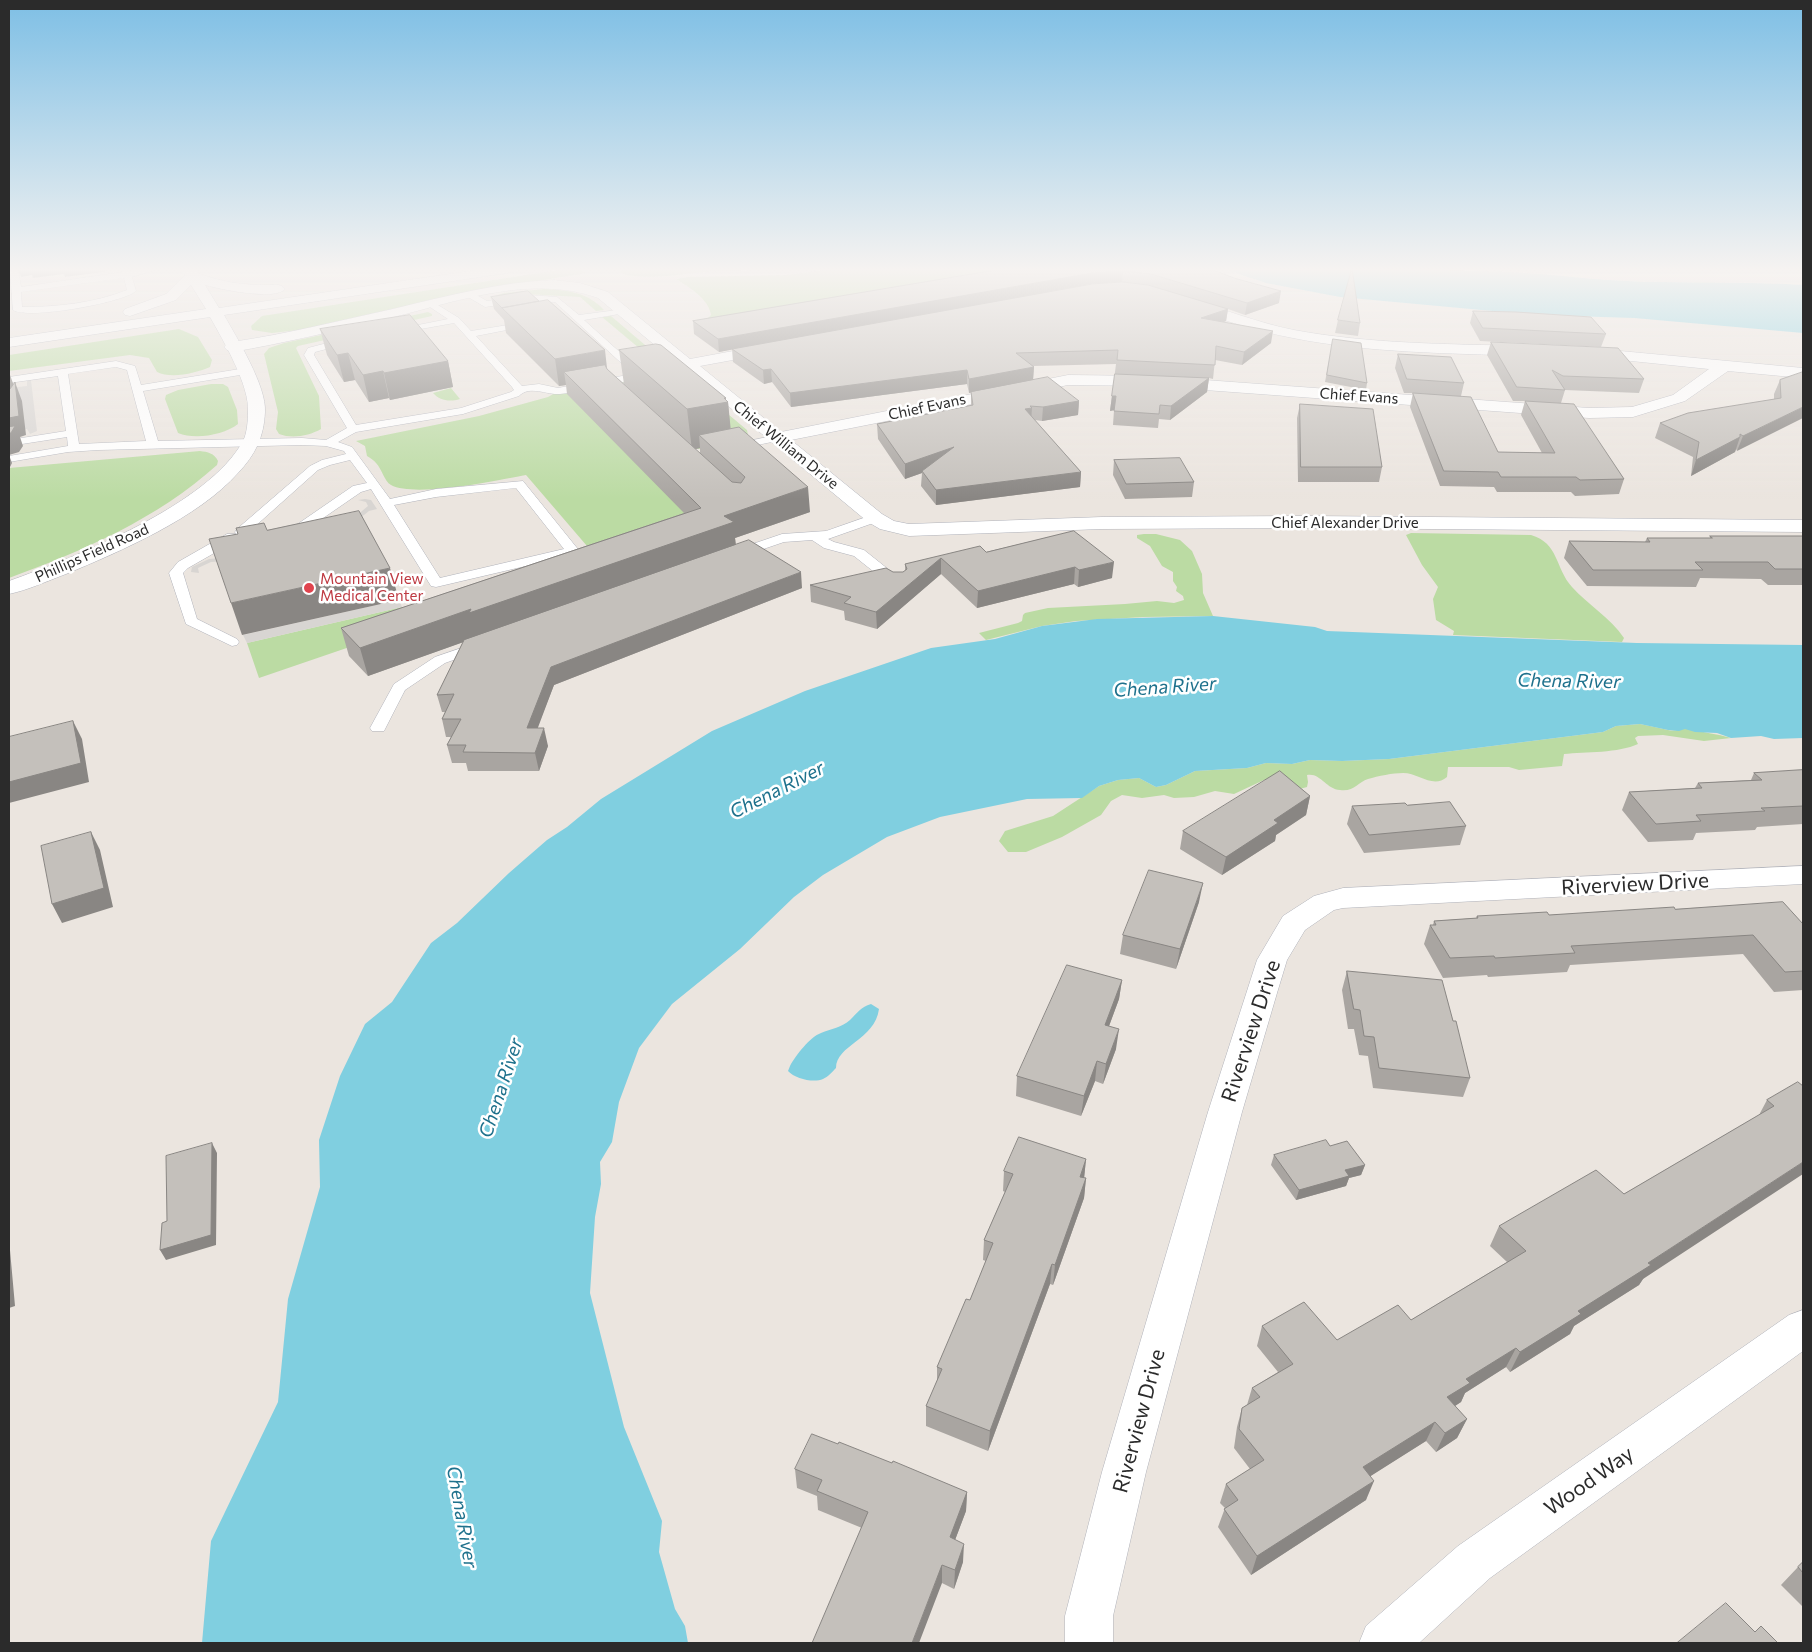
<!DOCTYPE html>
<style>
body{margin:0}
#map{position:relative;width:1812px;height:1652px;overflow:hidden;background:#ebe5df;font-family:Commissioner,sans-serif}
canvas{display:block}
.frame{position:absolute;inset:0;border:10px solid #2b2b2b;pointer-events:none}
</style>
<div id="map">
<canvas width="1812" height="1652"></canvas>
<div class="frame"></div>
</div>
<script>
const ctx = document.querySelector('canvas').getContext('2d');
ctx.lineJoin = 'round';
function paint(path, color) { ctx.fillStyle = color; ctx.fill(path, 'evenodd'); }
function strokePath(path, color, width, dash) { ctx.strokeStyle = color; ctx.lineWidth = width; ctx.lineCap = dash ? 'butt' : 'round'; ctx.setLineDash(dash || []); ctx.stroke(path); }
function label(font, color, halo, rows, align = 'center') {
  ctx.font = font + ' Commissioner,sans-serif'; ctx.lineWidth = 5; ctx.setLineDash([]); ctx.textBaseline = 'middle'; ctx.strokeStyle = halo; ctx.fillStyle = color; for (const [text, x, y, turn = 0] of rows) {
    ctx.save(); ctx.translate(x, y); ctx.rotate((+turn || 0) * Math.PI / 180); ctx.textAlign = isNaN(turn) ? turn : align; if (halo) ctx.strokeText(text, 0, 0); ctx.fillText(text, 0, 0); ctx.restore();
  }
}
paint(new Path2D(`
 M571,268H579L586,273L459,294L299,330L272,333L252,330L251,326L262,316Z
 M627,268H765C745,272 726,270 706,272C679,274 646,281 620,273L622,269Z
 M838,268H1026L704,322L711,315C709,299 689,287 676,279L688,277L787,275Z
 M544,289C566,290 588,292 604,310L596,311L580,297L524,294L501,299L489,298L504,293Z
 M428,312L432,314V316L298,346L296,348L319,396L321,429C309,436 292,439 279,434L276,429L278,412L264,354L269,348L284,343Z
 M611,316L658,356V364L602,317Z
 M179,329L198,337L212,360L210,367C197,373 171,379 157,372L149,358L130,355L9,371V355Z
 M678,372L747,430L748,435L702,449H696L654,378L570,393L788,497L259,678L247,643L402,607L404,610L593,553L526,475C499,480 415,498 391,485C384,481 382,469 376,463C374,460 370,458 367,456L365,446L356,441L479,416L548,397L555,393Z
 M211,384H223L228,387L237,410L238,424C224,435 195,440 178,433L165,399L166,395L178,390Z
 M451,388L460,399C450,402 440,401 433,393Z
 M200,451C208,452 214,453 218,461L217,465C157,519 83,551 9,578V468Z
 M1411,533L1531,535C1559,543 1555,568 1572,587C1588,605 1610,617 1624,638L1622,642L1453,635L1454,631L1436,620L1433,599L1438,587L1422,565L1406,535Z
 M1144,534H1156L1180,540L1192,551L1202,574L1203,593L1213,616L1143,617L1076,621L1042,626L986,640L979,633L1018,623L1022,621L1023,615L1025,613L1048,608L1125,604L1157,601L1174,603L1184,600L1183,596L1176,591L1177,587L1173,581V572L1162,566L1150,546L1137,538V535Z
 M1640,724C1650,726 1659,728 1668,730C1675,732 1682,728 1688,729C1702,732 1717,734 1731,738L1704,741L1663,735L1638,736L1635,738L1638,744C1619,753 1585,752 1564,754L1562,766L1519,770L1509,767H1448L1447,777C1433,789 1419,773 1403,773C1393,773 1378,776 1368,779C1358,782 1354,792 1340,790C1326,789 1320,772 1307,775L1308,782L1307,787L1296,790L1274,780H1264L1234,794L1215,791L1194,797L1174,798L1164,795L1142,798L1122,795L1111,801L1101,815L1062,837L1026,852H1008L999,841L1005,831L1053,816L1099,786L1118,780L1139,778L1156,787L1166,785L1195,771L1247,768L1266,763L1292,764L1310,760L1342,761L1389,759L1603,732L1616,726Z`), '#bbdba3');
paint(new Path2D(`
 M31,380L37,431L30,434L27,429L9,432V388L27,386V381Z
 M365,499L371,500L377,509L369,511L334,539L315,549L291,557L286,552L231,563H225L226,561L211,562L198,568L199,573L191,572L192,567L209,559L245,556L290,545L301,550L312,547L332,536L368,506L366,502L358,500Z
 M399,600L402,607L247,643L243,635Z`), '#d8d5d2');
paint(new Path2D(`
 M1221,268C1318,268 1415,268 1512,272C1561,275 1610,282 1659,282C1707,283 1755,282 1803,285V333L1634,318L1536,315L1340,297L1266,283Z
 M1213,616L1315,627L1327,631L1637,643L1803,645V738L1774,739L1761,736L1731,738L1717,733L1695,732L1685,729L1679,731L1668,730L1640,724L1616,726L1603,732L1389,759L1342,761L1310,760L1292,764L1266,763L1247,768L1195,771L1166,785L1156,787L1139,778L1118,780L1099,786L1082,798L1027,799L940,817L887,837L823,875L794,897L740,949L672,1004L639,1048L619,1102L612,1142L600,1162L601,1184L595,1217L590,1293L624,1427L662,1521L659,1552L675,1609L685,1626L688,1643H202L211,1541L278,1402L288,1299L320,1187L319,1140L340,1076L365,1024L392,1002L431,943L457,923L509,873L547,840L567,827L601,799L712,731L805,691L931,648L995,639L1042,626L1097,619Z
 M871,1004L879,1009C875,1040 836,1045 836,1068C832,1072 828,1077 823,1079C814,1083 795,1079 788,1071L790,1066C796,1055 810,1037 821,1033C831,1029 842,1027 850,1020C857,1013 861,1007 871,1004Z`), '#80cfe0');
const lane = new Path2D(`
 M10,268H18L21,287L149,268H163L132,277L136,291C123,303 26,320 13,310ZM124,278L127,290C94,303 58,307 22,307L21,292Z
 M471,292L487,301L528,295L557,297L579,315L625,309V313L584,320L643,373C632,384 577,392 560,394C546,395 530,385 519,396L463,414L356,432L338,442L352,447L390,499L436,489L523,481L577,548L578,551L577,554L436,587L431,586L371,489L361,492L297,536H289L287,533L289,530L353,486L367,483L350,460L330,465L318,470L252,529L259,530L261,533L259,536L237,535L238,537L237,540L188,568L183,573L197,619L237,639L239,642L237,645L232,646L186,624L169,573L178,562L227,534H236L235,532L237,529L310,466L322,460L346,454L344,451L326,446L302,445L98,450L68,452L9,462V456L68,446L67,437L9,446V440L66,431L58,376L9,383V377L116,361L135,366L141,385L246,368L251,371L246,374L143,391L158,441L302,438L326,440L347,428L304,355L308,348L346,338L349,339V343L315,352L314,355L356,425L461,408L511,392L514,390L512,387L454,323L393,334V330L448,319L430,307V303L433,302L459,318L471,331L532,321V325L476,336L522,386L539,384L558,388L622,376L631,372L555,302L528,301L485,307L468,297L467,295ZM116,367L127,370L146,441L79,444L68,374ZM516,488L564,549L440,578L394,505L436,497Z
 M777,435L783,438L781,440L734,450L728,447L730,445Z
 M875,514L879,515L881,518L879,521L828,539L834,542L864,550L903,581L905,584L903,587H893L854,556L824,548L812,540L784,542L737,558L730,554L732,551L782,534L826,531Z
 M479,642L484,643L486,646L484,649L445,663L405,690L384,731H372L370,728L394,684L435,657Z`);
const street = new Path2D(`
 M554,280L580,283L608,292L690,359L771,344L776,346L779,349L776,352L700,366L781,432L1068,375L1150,376L1589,408L1632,407L1673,395L1709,369L1583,356L1580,353L1583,350L1588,348L1803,368V378L1728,371L1685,401L1633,417L1589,418L1150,386L1068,385L791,440L882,514L894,521L909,524L1102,517L1306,516L1803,520V532L1306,528L1102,529L909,536L880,529L868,522L598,298C530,273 453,303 385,319C334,331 284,343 232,352L227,350L224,347L227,344L232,342C286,334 339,321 393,309C447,296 499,282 554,280Z
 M1191,301C1226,309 1258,323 1294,330C1370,344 1448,344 1525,346L1530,348L1533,351L1530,354L1525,356C1448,353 1369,353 1293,338C1256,331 1221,319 1186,308L1184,305L1186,302Z
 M1803,866V884L1343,908L1334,910L1305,930L1287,960L1277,993L1242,1112L1146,1472L1113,1616V1643H1065V1616L1102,1472L1208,1112L1257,960L1283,916L1314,896L1343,888Z
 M1803,1310V1351L1490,1578L1419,1643H1359L1366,1626L1458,1546L1789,1315Z`);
const secondary = new Path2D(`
 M182,268H194L198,273C220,282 243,285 267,285C274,285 280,283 285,289C275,301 219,289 205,285L219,308L490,268H521L514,272L224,315C237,338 267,387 265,412C264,437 255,455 238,473C198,518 121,551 66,574C47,581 28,590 9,594V581C76,557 208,505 243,441C247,434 248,420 248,412C250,386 223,340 210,317L9,347V338L206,309L191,285L176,300L130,316L125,315L123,312L125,309L166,294L185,275Z`);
strokePath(lane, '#b0b2ba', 1);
strokePath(street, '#b0b2ba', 1);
strokePath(secondary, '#b0b2ba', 1);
paint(lane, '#fff');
paint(street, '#fff');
paint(secondary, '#fff');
paint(new Path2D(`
 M1008,268H1209L1279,303L1245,315L1228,309L1226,321L1224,322L1271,343L1242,365L1215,360L1213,379L1209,378L1207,392L1170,420L1159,419L1158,428L1113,425L1114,410L1110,411L1116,364L1033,366L1034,367L1033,380L1079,401L1078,415L1042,421L1035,420L1081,472L1080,487L936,505L921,486L922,473L905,479L878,439L877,424L971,405V392L969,393L967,384L791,407L772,382L764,384L733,362L732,349L719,352L694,334L693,321Z
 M491,297L607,369L624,384L619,350L726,398V400L728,402L730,428L810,512L735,538L736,545L802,588L554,685L537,728L548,746L539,771H468L466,763H452L447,745L451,737H446L442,719L445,712H442L437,695L463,642L368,676L349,656L341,628L684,513L567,394L566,385L559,386L506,333L504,320L494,309ZM700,448V454L695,449Z
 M1473,311L1606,334L1601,347L1480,341L1470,323Z
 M1338,320L1360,323L1358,336L1335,333Z
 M320,329L448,361L453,387L390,400L389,398L369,402L355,380L344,382L327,355Z
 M1333,339L1367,383L1366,390L1325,382Z
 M1491,342L1644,379L1639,393L1565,390L1561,403L1624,479L1619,494L1575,496L1571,492H1497L1494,487L1440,486L1410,407L1413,393H1404L1395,368L1398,354L1464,383L1461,396L1498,452L1542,453L1521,415L1525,401H1513L1487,355Z
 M1803,372L1737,451L1736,449L1735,452L1691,476L1693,457L1655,438L1660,423L1774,399V394L1780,380Z
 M1300,404L1382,467L1379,482H1298L1297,418Z
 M1114,460L1194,482L1192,497L1125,499L1113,475Z
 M1074,531L1112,578L1078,587L1074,584L977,608L941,574L877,629L845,620L844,611L811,602L810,585L903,572L905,571V564L986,552Z
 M1710,536H1803V585H1768L1761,579L1700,578L1696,587L1587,586L1564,558L1569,541L1645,542L1647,538H1710Z
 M1803,770V824L1757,827L1755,830L1696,833L1693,840L1648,842L1622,810L1629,792L1695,788L1698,783L1751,780L1754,773Z
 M1310,796L1306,815L1276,835L1275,841L1222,875L1180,849L1183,831Z
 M1407,805L1466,826L1460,845L1364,853L1347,824L1352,806Z
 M1199,902L1176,969L1120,954L1123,935Z
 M1675,909L1803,924V990L1774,992L1743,954L1570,965L1567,972L1488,977L1487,975L1443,978L1424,944L1430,925H1433L1434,921L1476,918L1477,916L1549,915Z
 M1347,971L1453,1021L1470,1078L1463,1097L1373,1088L1368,1056L1359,1055L1354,1029H1348L1342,990Z
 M1122,980L1119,999L1109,1026L1116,1049L1103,1084L1095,1081L1081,1116L1016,1096L1017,1076Z
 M1798,1082L1643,1279L1639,1285L1574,1326L1570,1334L1510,1372L1506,1367L1465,1393L1461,1402L1455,1406L1467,1419L1457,1438L1436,1452L1426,1441L1370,1476L1366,1500L1251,1575L1218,1527L1225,1508L1220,1503L1226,1484L1250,1469L1234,1448L1237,1427L1242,1408L1247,1405L1252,1388L1278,1372L1257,1346L1262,1326L1337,1340L1411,1320L1507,1262L1490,1246L1499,1226L1624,1194L1759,1115L1767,1100Z
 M1330,1146L1365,1165L1361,1175L1349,1178L1346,1186L1296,1200L1271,1165L1274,1155Z
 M1086,1159L1084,1178H1086L1084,1198L1053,1285L1050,1284L988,1451L926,1426V1406L937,1381V1367L970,1300L986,1261L983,1260L984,1240L1005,1192L1003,1191L1004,1171Z
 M838,1444L892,1463L967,1492L966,1511L955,1540L963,1562L954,1589L942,1583L862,1528L818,1510L817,1496L797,1488L795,1469Z
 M1803,1562V1607L1781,1585L1798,1567Z`), '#a9a5a1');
paint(new Path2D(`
 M18,268H113L103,272L65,277L64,274L33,278L32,275L21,277Z
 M1123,271L1122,282L1091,284L719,352L718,339L1092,273Z
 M1281,291L1279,303L1245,315L1247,303Z
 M1228,309L1226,321L1199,331L1201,318Z
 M1273,331L1271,343L1242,365L1244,352Z
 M605,350L608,377L564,372L566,385L559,386L555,359Z
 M348,353L355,380L344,382L337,355Z
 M448,361L453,387L390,400L384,373Z
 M1034,367L1033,380L969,393V379Z
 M771,369L772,382L764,384L763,370Z
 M967,370V384L791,407L790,393Z
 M383,371L389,398L369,402L363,375Z
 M9,372L15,389H10Z
 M1209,378L1207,392L1170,420L1171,406Z
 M15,382L22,401L26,435L20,437L23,446L19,452L9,455V418Z
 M1112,396H1116L1115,410L1110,411Z
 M726,398V402H728L732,442L699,435L700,448L692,450L687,409Z
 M1079,401L1078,415L1042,421L1043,407Z
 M1803,407V418L1737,451L1743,436Z
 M1032,408L1031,422L1025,409Z
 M1740,437L1735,452L1691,476L1696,460Z
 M954,447L922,471V473L905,479V464Z
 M9,455L12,463L9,469Z
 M1081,472L1080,487L936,505V490Z
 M808,487L810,512L735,538L736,548L475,638L368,676L360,648L471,609L724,516Z
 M941,558V574L877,629L876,612Z
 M1114,562L1112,578L1078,587L1079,570Z
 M1075,567L1074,584L977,608L978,591Z
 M390,568L399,600L242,635L231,603Z
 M801,572L802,588L554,685L531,746L527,728L551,667Z
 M73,721L82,739L89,782L9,803V782Z
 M544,728L548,746L539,771L535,753Z
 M1310,796L1306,815L1276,835L1275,841L1222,875L1226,857L1274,820Z
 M91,832L100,850L113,907L62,923L52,904Z
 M1203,883L1199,902L1176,969L1180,949Z
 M1122,980L1119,999L1102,1045L1105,1025Z
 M1119,1029L1116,1049L1103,1084L1106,1064Z
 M1097,1061L1095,1081L1081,1116L1084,1096Z
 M212,1143L217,1153L216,1245L166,1260L160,1250Z
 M1086,1159L1084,1179L1080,1177Z
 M1803,1162V1174L1643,1279L1639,1285L1574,1326L1570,1334L1510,1372L1520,1352L1578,1311L1648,1263Z
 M1365,1165L1361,1175L1349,1178L1346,1186L1296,1200L1299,1190L1345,1170Z
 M1086,1178L1084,1198L1053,1285L1055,1265Z
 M9,1239L15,1306L9,1308Z
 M1052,1264L1050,1284L988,1451L990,1431Z
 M1516,1348L1506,1367L1465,1393L1461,1402L1438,1417L1447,1397L1466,1379Z
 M1467,1419L1457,1438L1436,1452L1445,1433Z
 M1435,1422L1426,1441L1355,1486L1363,1467Z
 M1374,1481L1366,1500L1251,1575L1257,1556Z
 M967,1492L966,1511L949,1556L950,1537Z
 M964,1544L963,1562L954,1589L955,1570Z
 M942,1565V1583L919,1643H912Z`), '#898683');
const building = new Path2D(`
 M1008,268H1209L1234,278L1281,291L1247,303L1151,274L1123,271L1092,273L718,339L693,321Z
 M1352,268L1360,323L1338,320Z
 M1123,282L1148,285L1228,309L1201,318L1273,331L1244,352L1216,346L1215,365L1117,360L1118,350L1016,353L1034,367L969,379L967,370L790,393L771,369L763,370L732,349L1092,284Z
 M528,291L539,301L502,308L491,297Z
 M548,300L605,350L555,359L502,308Z
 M1473,311L1516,312L1591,317L1606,334L1483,328Z
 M410,315L448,361L384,373L383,371L363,375L348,353L337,355L320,329Z
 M1333,339L1361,343L1367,383L1327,375Z
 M1491,342L1618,348L1644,379L1563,376L1552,370L1565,390L1517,387Z
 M656,344L661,345L726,398H724L728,402L687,409L619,350Z
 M1398,354L1451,357L1464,383L1407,379Z
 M605,365L607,369L732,482L741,483L745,477L699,435L739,427L808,487L724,516L734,522L469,613L471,609L360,648L341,628L701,508L564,372Z
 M1803,372V407L1743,436L1740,434V437L1696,460L1699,442L1660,423L1688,413L1781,398L1780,380Z
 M1115,374L1209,378L1171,406L1160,405L1159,414L1114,411L1116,396H1112Z
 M1048,377L1079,401L1043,407L1030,406L1032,408L1025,409L1081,472L936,490L922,471L954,447L905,464L877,424L973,405L971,392Z
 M9,378L10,389L15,382L19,416L9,418Z
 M1413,393L1471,397L1498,452L1555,453L1525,401L1574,404L1624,479L1580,480L1576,477H1501L1498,472L1444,471Z
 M1300,404L1373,409L1382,467H1301Z
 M15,426L11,433H9V427Z
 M1180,458L1194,482L1126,484L1114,460Z
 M359,511L390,568L231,603L209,539L238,534L236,528L264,523L267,530Z
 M1074,531L1114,562L1079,570L1075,567L978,591L941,558L876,612L844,603L851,597L810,585L886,568L893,572H903L907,569L905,564L980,546L986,552Z
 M1710,536H1803V569H1775L1768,562H1695L1703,570H1593L1569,541L1650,542L1647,538H1712Z
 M749,540L801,572L551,667L527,728H544L535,753L463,752L466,745H447L461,719H442L454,694L437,695L464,640Z
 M73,721L81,763L9,782V737Z
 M1803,770V806L1761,808L1765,811L1696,815L1701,821L1656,824L1629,792L1702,788L1698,783L1762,780L1754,773Z
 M1280,771L1310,796L1274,820L1278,823L1226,857L1183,831Z
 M1450,802L1466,826L1369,835L1352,806L1405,803L1407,805Z
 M91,832L104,888L52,904L41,846Z
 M1149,870L1203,883L1180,949L1123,935Z
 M1783,902L1803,924V971L1785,972L1753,935L1571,946L1575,953L1495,958L1494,956L1450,958L1430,925H1436L1434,921L1478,918L1477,916L1547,912L1549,915L1674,907L1675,909Z
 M1067,965L1122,980L1105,1025L1119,1029L1106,1064L1097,1061L1084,1096L1017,1076Z
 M1347,971L1442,980L1453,1021H1456L1470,1078L1379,1068L1374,1037L1364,1036L1360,1010L1354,1009Z
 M1798,1082L1803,1086V1162L1648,1263L1651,1265L1578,1311L1581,1314L1520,1352L1516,1348L1466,1379L1470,1383L1447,1397L1467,1419L1445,1433L1435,1422L1363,1467L1374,1481L1257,1556L1224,1509L1238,1500L1226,1484L1264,1460L1239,1429L1242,1408L1260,1397L1252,1388L1293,1364L1262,1326L1304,1302L1337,1340L1398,1305L1411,1320L1526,1251L1499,1226L1596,1170L1624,1194L1774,1106L1767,1100Z
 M1019,1137L1086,1159L1080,1177L1086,1178L1055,1265L1052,1264L990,1431L926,1406L942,1369L937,1367L966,1299L970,1300L993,1243L984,1240L1013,1174L1004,1171Z
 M1326,1140L1330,1146L1347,1141L1365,1165L1345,1170L1349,1176L1299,1190L1274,1155Z
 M212,1143L211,1235L160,1250L162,1223L167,1221L166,1156Z
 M812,1434L838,1444L839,1442L892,1463L893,1461L967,1492L950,1537L964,1544L955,1570L942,1565L912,1643H812L868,1512L817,1491L822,1480L795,1469Z
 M1803,1562V1573L1798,1567Z
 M1726,1603L1755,1632L1761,1626L1778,1643H1677Z`);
paint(building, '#c4c0bb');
strokePath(building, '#898683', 1);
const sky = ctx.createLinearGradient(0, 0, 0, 499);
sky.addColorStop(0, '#7ebfe5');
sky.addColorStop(0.54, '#f6f3f1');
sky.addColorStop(1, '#f6f3f100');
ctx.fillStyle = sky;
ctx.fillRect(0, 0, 1812, 499);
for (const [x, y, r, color] of [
 [309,588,6,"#e0444e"]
]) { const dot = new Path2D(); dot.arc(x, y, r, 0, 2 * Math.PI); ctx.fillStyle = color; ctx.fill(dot); strokePath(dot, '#fff', 2); }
label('15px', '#2b2b2b', '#fff', [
 ["Chief Evans",1359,396,4],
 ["Chief Evans",927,407,-12],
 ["Chief William Drive",786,445,39],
 ["Chief Alexander Drive",1345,523],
 ["Phillips Field Road",92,553,-24]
]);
label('15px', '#be3a42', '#fff', [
 ["Mountain View",320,579],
 ["Medical Center",320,596]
], 'left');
label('italic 19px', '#1e718c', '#fff', [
 ["Chena River",1569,681,1],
 ["Chena River",1165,687,-4],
 ["Chena River",777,790,-27],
 ["Chena River",501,1088,-72],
 ["Chena River",462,1517,80]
]);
label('21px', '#2b2b2b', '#fff', [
 ["Riverview Drive",1635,884,-3],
 ["Riverview Drive",1251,1031,-72],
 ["Riverview Drive",1139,1421,-75],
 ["Wood Way",1589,1481,-35]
]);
</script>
